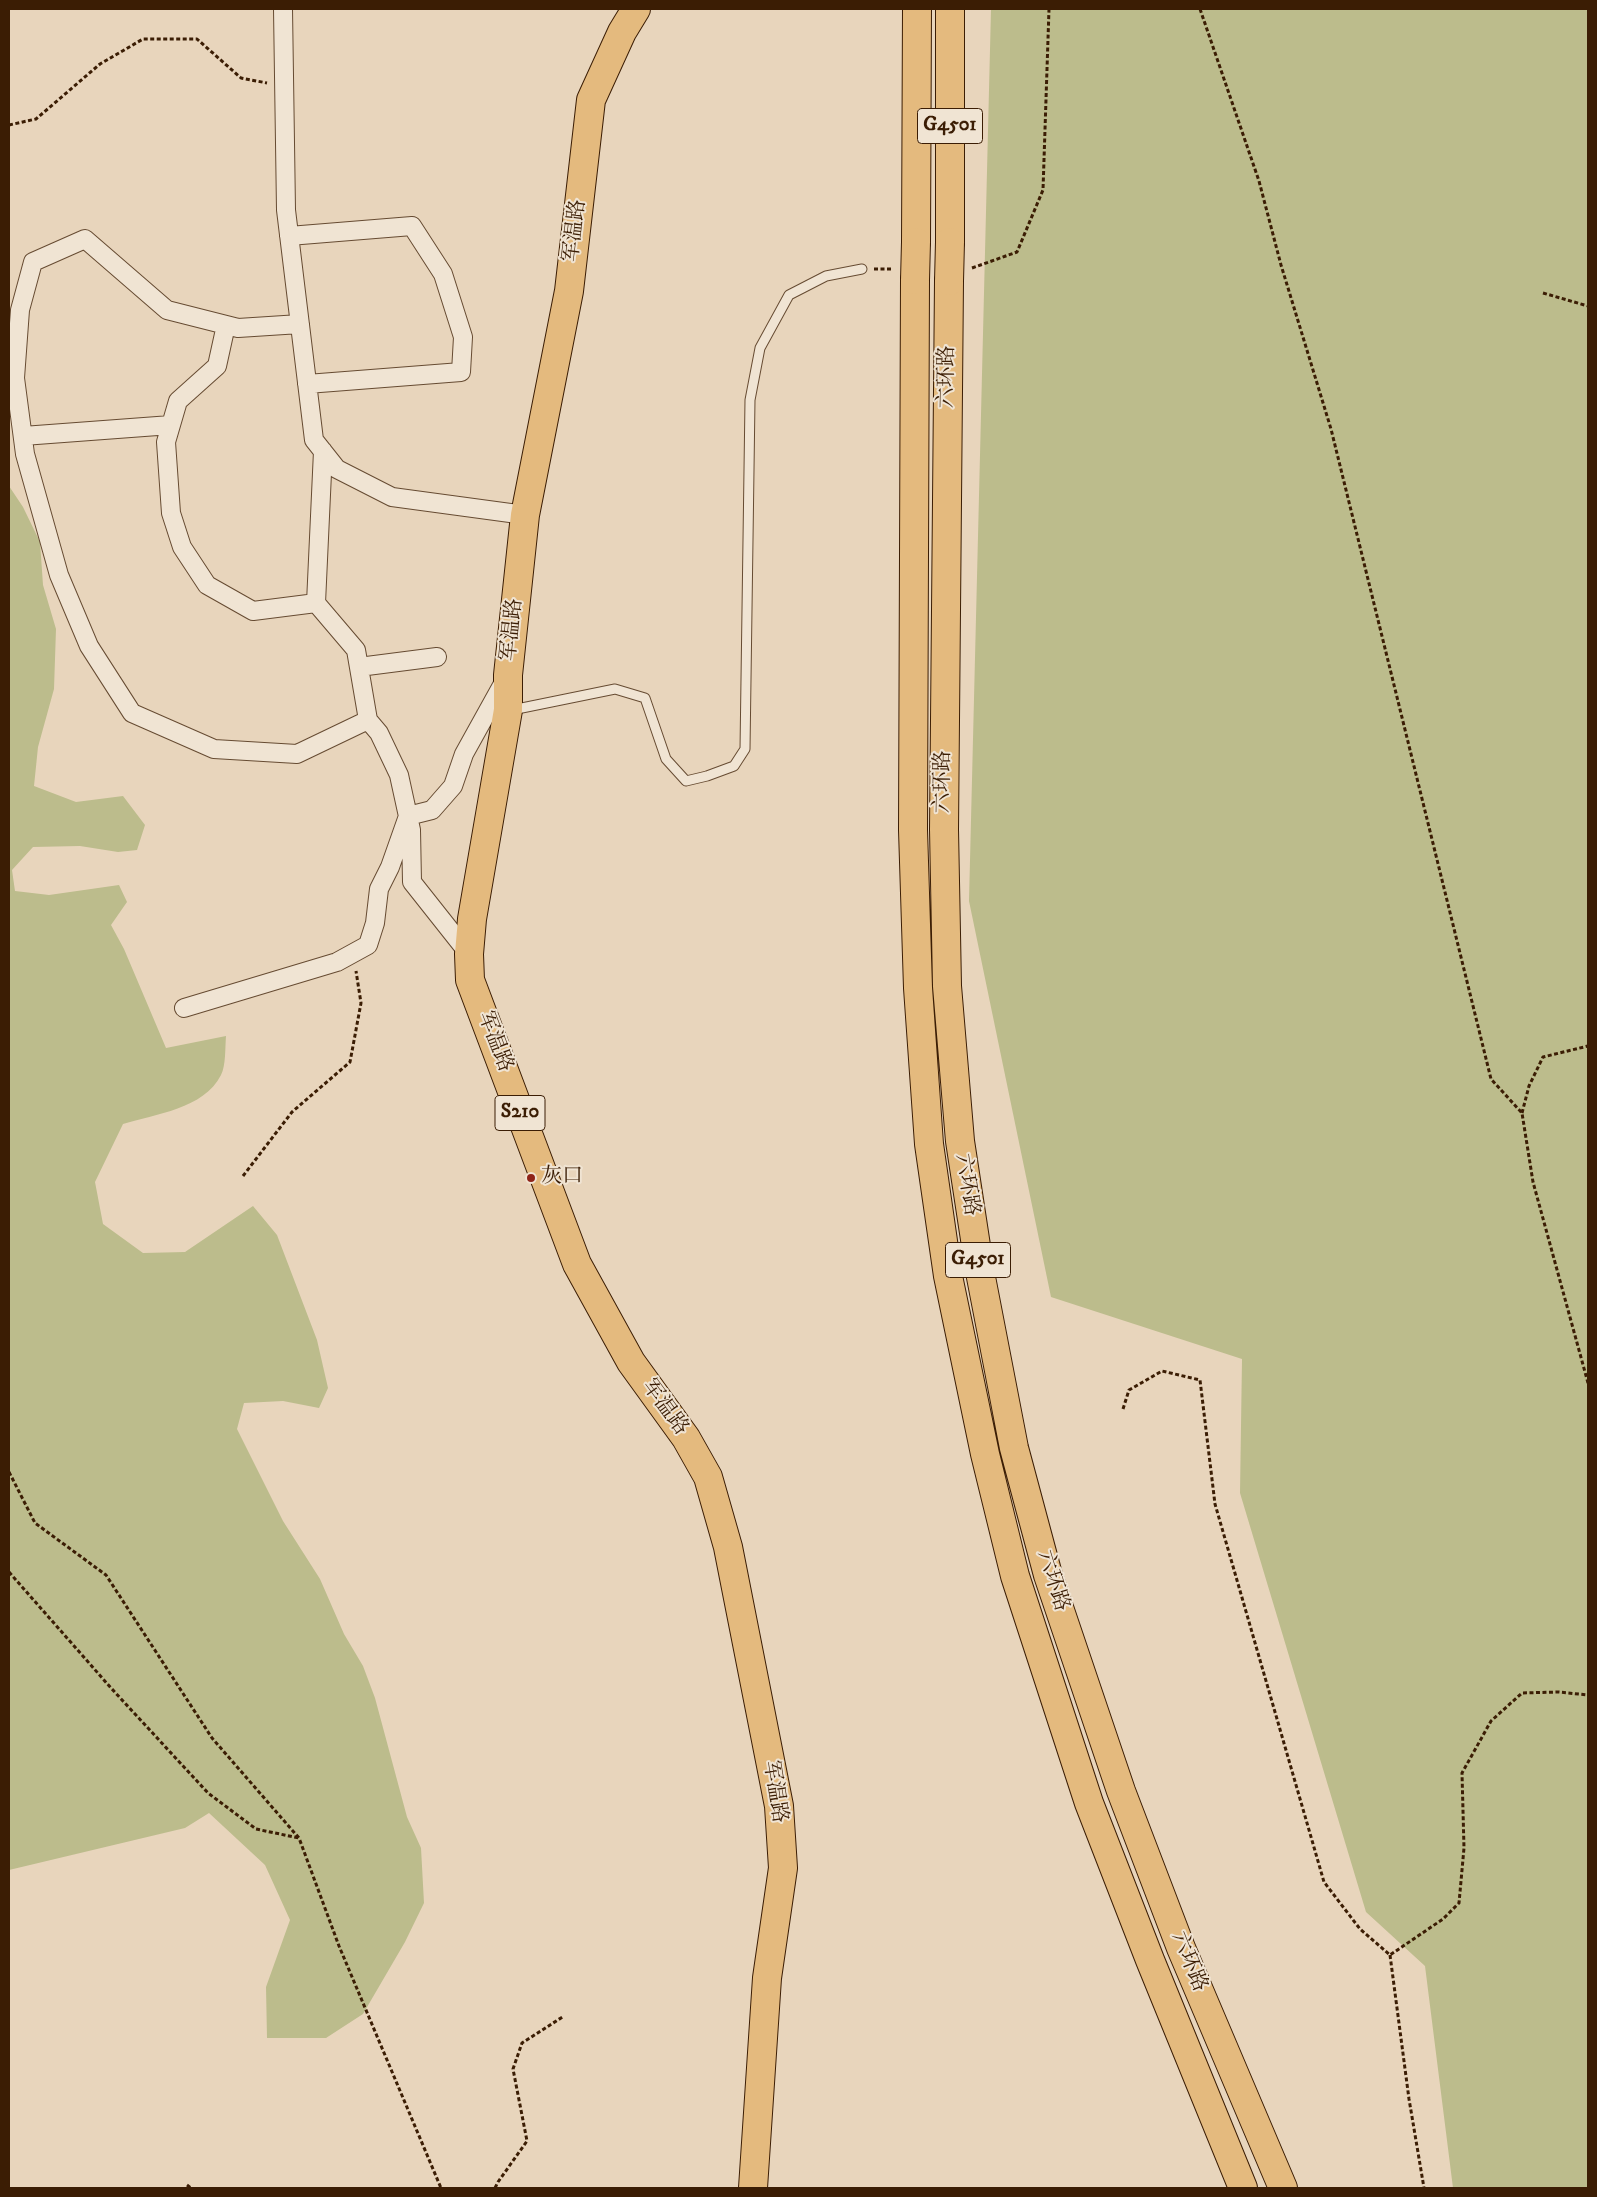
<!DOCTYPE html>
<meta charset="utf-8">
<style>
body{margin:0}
#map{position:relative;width:1597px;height:2197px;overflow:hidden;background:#e8d5bc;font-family:"IM FELL DW Pica",serif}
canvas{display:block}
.frame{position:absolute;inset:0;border:10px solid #3b1d04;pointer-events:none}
</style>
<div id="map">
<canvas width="1597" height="2197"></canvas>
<div class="frame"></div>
</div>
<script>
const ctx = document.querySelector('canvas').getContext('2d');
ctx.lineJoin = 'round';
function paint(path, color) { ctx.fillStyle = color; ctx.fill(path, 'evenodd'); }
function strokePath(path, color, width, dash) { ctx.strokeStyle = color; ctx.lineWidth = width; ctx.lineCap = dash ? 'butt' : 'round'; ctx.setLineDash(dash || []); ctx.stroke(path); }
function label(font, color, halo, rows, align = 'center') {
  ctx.font = font + ' "IM FELL DW Pica","Noto Serif SC",serif'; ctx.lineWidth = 4; ctx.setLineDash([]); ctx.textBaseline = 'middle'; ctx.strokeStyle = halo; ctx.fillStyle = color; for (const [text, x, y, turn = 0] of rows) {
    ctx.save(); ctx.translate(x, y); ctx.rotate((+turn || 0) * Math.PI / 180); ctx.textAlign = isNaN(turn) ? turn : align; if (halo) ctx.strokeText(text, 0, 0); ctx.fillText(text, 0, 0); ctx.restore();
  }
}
paint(new Path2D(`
 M991,9H1588V2188H1453L1425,1966L1366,1912L1240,1493L1242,1359L1051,1297L969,901Z
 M9,486L23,507L40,542L43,585L56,629L54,689L38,747L34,786L76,802L123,796L145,825L137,850L118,852L80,846L33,847L12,870L15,891L49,895L119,885L127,902L111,925L124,949L166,1048L226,1036C225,1047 226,1065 221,1075C204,1109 155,1114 123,1124L95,1182L103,1224L143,1253L185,1252L253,1206L277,1235L317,1340L328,1388L319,1408L283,1401L244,1403L237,1429L283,1521L320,1579L344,1634L363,1666L375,1698L407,1817L421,1848L424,1903L405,1942L363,2014L326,2038H267L266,1987L290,1920L265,1865L209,1813L185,1828L9,1870Z`), '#bcbc8c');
const lane = new Path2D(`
 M512,710L615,689L645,698L666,759L686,781L707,776L734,766L745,749L750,400L760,348L789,295L826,276L862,269`);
const street = new Path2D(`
 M283,9L286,210L314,440L337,469L392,497L525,515
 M289,236L412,226L443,274L463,337L461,372L307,384
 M300,324L238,328L167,310L85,239L33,262L20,310L15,378L25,454L59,575L89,646L132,713L214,749L297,754L368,720
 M226,325L217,366L178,401L166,442L171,513L182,547L207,585L253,611L316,603
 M23,436L171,425
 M323,451L316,603L356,650L368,720L379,733L399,775L411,830L412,882L469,954
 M359,667L437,657
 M184,1008L337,962L368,945L375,923L379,889L390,867L408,816L432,810L453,786L464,754L505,680`);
const primary = new Path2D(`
 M636,9L622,32L591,100L569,291L525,515L508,675V710L472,919L469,954L470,980L577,1264L631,1362L686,1438L708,1477L728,1547L779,1806L783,1868L767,1978L753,2188`);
const highway = new Path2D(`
 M916,242L917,9
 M950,242V9
 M915,280L913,830L918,988L929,1144L948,1276L985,1454L1015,1576L1089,1803L1150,1960L1243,2188
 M949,281L944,829L947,986L960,1141L980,1272L1014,1448L1048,1575L1121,1791L1181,1948L1283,2188`);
strokePath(lane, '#664b32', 11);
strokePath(street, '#664b32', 20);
strokePath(primary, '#3b1d04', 30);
strokePath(highway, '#3b1d04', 30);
strokePath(new Path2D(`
 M1200,9L1259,181L1281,265L1331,429L1491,1079L1522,1113L1533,1182L1588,1383
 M9,125L36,119L100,64L143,39H197L241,78L267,83
 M972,268L1017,252L1043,190L1049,9
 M874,269H893
 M1543,293L1588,306
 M1522,1113L1529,1086L1543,1057L1588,1046
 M243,1176L292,1112L350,1062L361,1003L356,971
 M1123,1409L1129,1390L1162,1371L1200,1380L1215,1504L1324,1882L1360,1929L1390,1955L1443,1919L1459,1903L1464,1848L1462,1773L1491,1721L1522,1693L1559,1692L1588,1695
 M9,1472L35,1523L106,1575L212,1738L299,1838L339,1946L441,2188
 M9,1572L111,1688L208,1793L256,1829L299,1838
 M1390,1955L1409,2099L1424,2188
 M187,2185L191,2188
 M495,2188L498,2182L527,2141L513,2069L522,2043L564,2016`), '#3b1d04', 3, [4, 2.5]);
strokePath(lane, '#f0e4d3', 9);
strokePath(street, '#f0e4d3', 18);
strokePath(primary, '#e4ba7e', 28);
strokePath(highway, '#e4ba7e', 28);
const highwayBridge = new Path2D(`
 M915,280L916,242
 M949,281L950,242`);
strokePath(highwayBridge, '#3b1d04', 30, []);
strokePath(highwayBridge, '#e4ba7e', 28);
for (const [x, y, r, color] of [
 [531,1178,5,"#8f2418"]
]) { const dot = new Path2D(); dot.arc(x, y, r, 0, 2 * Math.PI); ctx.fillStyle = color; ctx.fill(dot); strokePath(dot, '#f0e4d3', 2); }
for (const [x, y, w] of [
 [950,126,65],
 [520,1113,50],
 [978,1260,65]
]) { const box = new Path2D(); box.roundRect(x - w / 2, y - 17.5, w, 35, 4); ctx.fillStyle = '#f0e4d3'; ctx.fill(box); strokePath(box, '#3b1d04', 1); }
label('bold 20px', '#3b1d04', null, [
 ["G4501",950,126],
 ["S210",520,1113],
 ["G4501",978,1260]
]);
label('21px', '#3b1d04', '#f0e4d3', [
 ["军温路",576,231,-83],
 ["六环路",948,377,-89],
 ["军温路",513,630,-84],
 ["六环路",944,782,-89],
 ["军温路",494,1042,69],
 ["六环路",966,1185,81],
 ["军温路",664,1408,54],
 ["六环路",1052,1581,73],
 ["军温路",774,1792,81],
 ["六环路",1188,1962,68]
]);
label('21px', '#3b1d04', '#f0e4d3', [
 ["灰口",541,1178]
], 'left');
</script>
